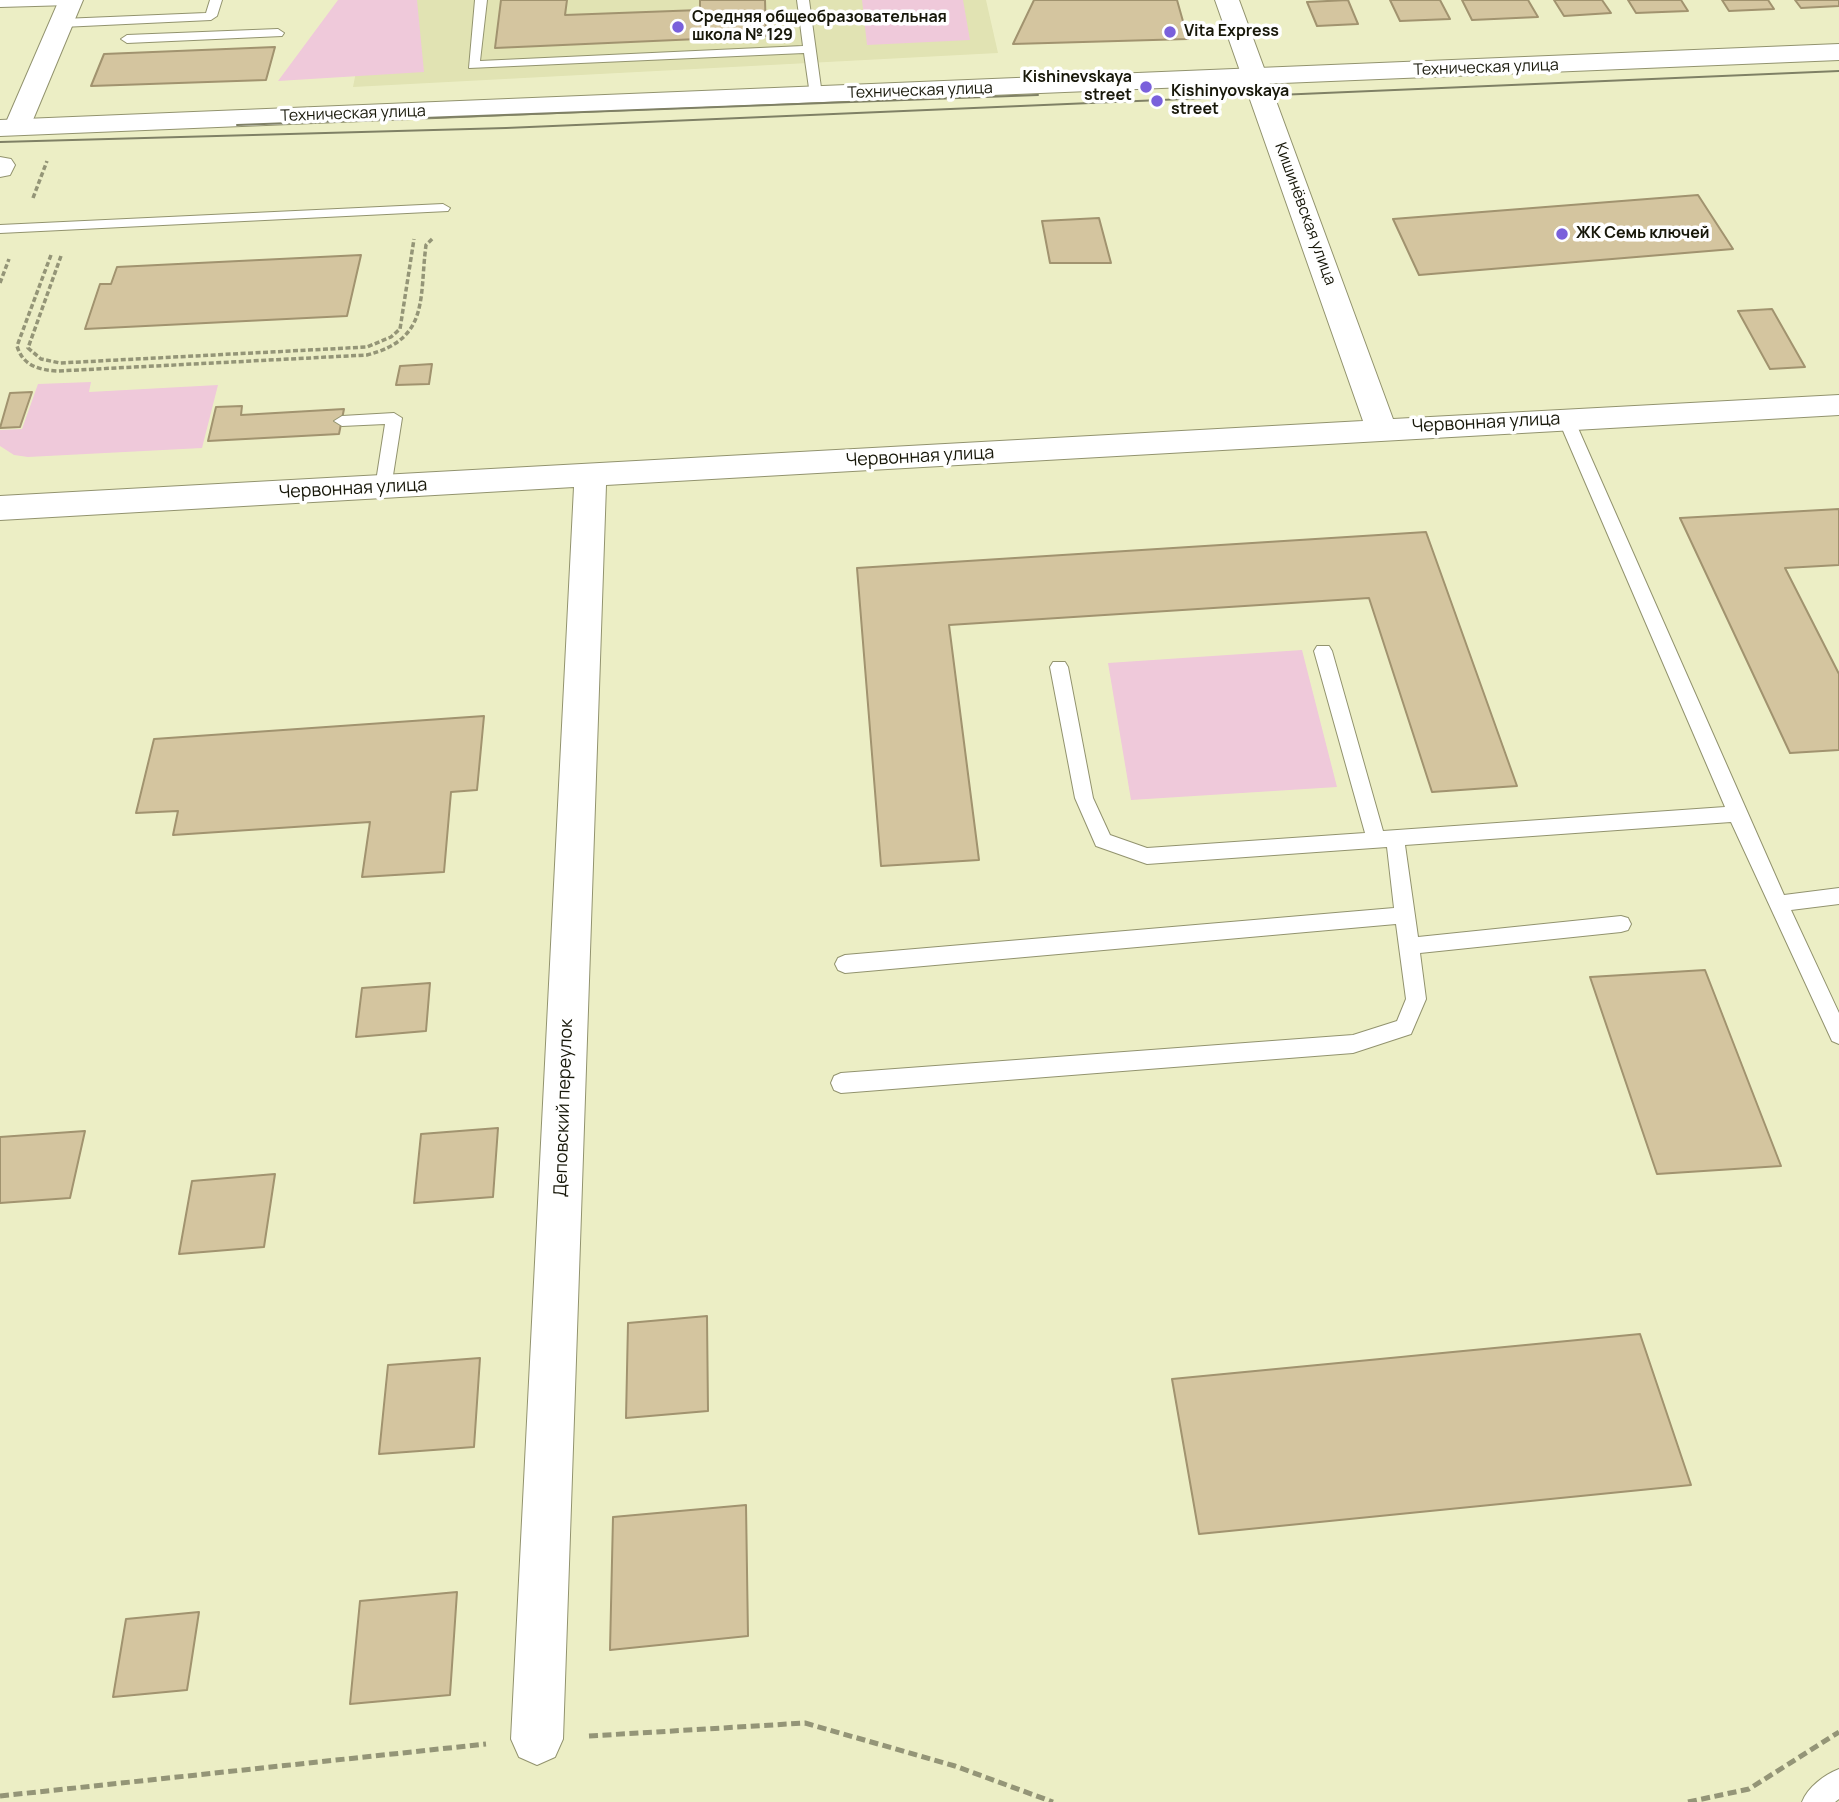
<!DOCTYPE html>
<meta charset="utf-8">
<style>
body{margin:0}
canvas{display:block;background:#eceec5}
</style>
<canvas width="1839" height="1802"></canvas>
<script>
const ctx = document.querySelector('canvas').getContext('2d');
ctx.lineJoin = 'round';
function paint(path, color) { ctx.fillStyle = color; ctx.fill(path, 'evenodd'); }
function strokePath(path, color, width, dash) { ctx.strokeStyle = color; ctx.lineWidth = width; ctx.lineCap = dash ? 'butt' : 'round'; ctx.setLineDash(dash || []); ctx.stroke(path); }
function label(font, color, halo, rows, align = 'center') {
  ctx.font = font + ' Manrope,sans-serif'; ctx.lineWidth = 7; ctx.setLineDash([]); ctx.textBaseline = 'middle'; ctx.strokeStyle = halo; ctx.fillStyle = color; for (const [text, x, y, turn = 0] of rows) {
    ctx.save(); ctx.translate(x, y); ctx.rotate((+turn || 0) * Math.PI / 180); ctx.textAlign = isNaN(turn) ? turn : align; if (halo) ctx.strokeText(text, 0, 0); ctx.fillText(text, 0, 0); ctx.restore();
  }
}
paint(new Path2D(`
 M370,0H986L998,53L353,87Z`), '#e1e3b3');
paint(new Path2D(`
 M338,0H417L424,72L278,81Z
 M862,0H963L970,40L867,45Z
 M91,382L89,392L218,385L202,448L28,457L14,455L0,446V430L22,429L38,384Z
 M1302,650L1337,787L1131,800L1108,663Z`), '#efc9da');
const building = new Path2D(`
 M501,0H567L565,15L700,10V0H765L766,36L495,48Z
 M1034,0H1177L1188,39L1013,44Z
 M1348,0L1358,24L1317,26L1307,2Z
 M1390,0H1440L1450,19L1400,21Z
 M1462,0H1528L1538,17L1472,20Z
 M1554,0H1602L1611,13L1564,16Z
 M1628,0H1681L1688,11L1636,13Z
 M1722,0H1768L1774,9L1729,11Z
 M1795,0H1839V6L1801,8Z
 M275,47L266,80L91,86L104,54Z
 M1698,195L1733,249L1419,275L1393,219Z
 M1099,218L1111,263H1050L1042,221Z
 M361,255L347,316L85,329L100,284H111L117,267Z
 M1772,309L1805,367L1770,369L1738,311Z
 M432,364L429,384L396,385L400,366Z
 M32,392L20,427L0,428L10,393Z
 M242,406L241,415L344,409L339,434L208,441L216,407Z
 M1839,509V565L1785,568L1839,674V750L1790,753L1680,518Z
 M1426,532L1517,786L1432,792L1369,598L949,625L979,860L881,866L857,568Z
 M484,716L477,790L451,792L444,872L362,877L370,822L173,835L178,811L136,813L154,739Z
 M1705,970L1781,1166L1657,1174L1590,977Z
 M430,983L426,1031L356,1037L362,988Z
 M498,1128L493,1197L414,1203L421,1134Z
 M85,1131L70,1198L0,1203V1137Z
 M275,1174L264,1247L179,1254L192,1181Z
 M707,1316L708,1411L626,1418L628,1323Z
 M1640,1334L1691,1485L1199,1534L1172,1379Z
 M480,1358L474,1447L379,1454L388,1365Z
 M746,1505L748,1636L610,1650L613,1517Z
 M457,1592L450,1695L350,1704L360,1601Z
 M199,1612L187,1690L113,1697L126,1619Z`);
paint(building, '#d4c59f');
strokePath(building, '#a1936f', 2);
const lane = new Path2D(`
 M0,0H75L76,1L70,5L0,7Z
 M210,0H222L217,16L211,20L62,27L56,23L62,19L206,13Z
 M475,0H487L480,61L803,46L797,0H809L822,95L816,99L810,95L804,53L469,68Z
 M278,29L284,33L282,36L127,43L121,39L127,35Z
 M443,204L450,208L448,211L0,233V225Z
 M394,413L402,418L391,488L383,494L375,488L385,424L342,426L334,421L342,416Z
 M1566,414L1574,419L1784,895L1839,888V904L1791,910L1839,1013V1044L1832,1041L1731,822L1405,845L1418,937L1621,916L1628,918L1631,924L1628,930L1621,932L1420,953L1426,999L1411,1034L1353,1053L841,1093L834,1090L831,1083L834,1076L841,1073L1353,1035L1397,1021L1406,999L1396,924L845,973L838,970L835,964L838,958L845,955L1394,908L1387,847L1147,864L1096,846L1075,798L1050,667L1053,662H1065L1068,667L1093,798L1110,835L1147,848L1365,833L1314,651L1317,646H1329L1332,651L1383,831L1725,807L1558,419Z
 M1839,1769V1799L1835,1802H1802C1808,1787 1824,1775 1839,1769Z`);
const street = new Path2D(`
 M59,0H83L30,127L26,133L17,135L8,133L4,127Z
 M1215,0H1239L1393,419L1839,395V415L606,485L563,1739L555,1757L537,1765L519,1757L511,1739L574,487L0,520V496L1363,421Z
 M0,157L11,159L15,165L10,175L0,177Z`);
const secondary = new Path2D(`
 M1839,44V60L0,136V120Z`);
strokePath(lane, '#92936e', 2);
strokePath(street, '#92936e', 2);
strokePath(secondary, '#92936e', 2);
strokePath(new Path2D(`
 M33,198L47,161
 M51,255L17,346C23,366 39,370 58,371L367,355C430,339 419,298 426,245L433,238
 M61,256L28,348L41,359L60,363L367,347L391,337L400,329L414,239
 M0,283L9,259`), '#949577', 3.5, [5, 2.5]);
strokePath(new Path2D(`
 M589,1736L805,1723L955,1766L1053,1802
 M0,1796L486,1744
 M1688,1802L1749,1789L1839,1732`), '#949577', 5, [9, 4.5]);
paint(lane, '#fff');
paint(street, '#fff');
paint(secondary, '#fff');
strokePath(new Path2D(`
 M237,125L1038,95
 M0,142L506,128L1839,71`), '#7f8065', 2);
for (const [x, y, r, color] of [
 [678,27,7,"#7a60db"],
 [1170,32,7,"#7a60db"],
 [1146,87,7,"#7a60db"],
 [1157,101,7,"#7a60db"],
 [1562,234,7,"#7a60db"]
]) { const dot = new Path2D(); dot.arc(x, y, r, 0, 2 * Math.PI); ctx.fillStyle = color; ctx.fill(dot); strokePath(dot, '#fff', 2.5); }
label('bold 16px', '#171709', '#fff', [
 ["Средняя общеобразовательная",692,18],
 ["школа № 129",692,36],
 ["Vita Express",1184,32],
 ["Kishinevskaya",1132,78,"right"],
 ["street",1132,96,"right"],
 ["Kishinyovskaya",1171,92],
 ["street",1171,110],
 ["ЖК Семь ключей",1576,234]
], 'left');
label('16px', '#171709', '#fff', [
 ["Техническая улица",1486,68,-2],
 ["Техническая улица",920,91,-2],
 ["Техническая улица",353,114,-2],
 ["Кишинёвская улица",1305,214,70]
]);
label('18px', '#171709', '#fff', [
 ["Червонная улица",1486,423,-3],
 ["Червонная улица",920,457,-3],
 ["Червонная улица",353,489,-3],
 ["Деповский переулок",564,1108,-88]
]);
</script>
